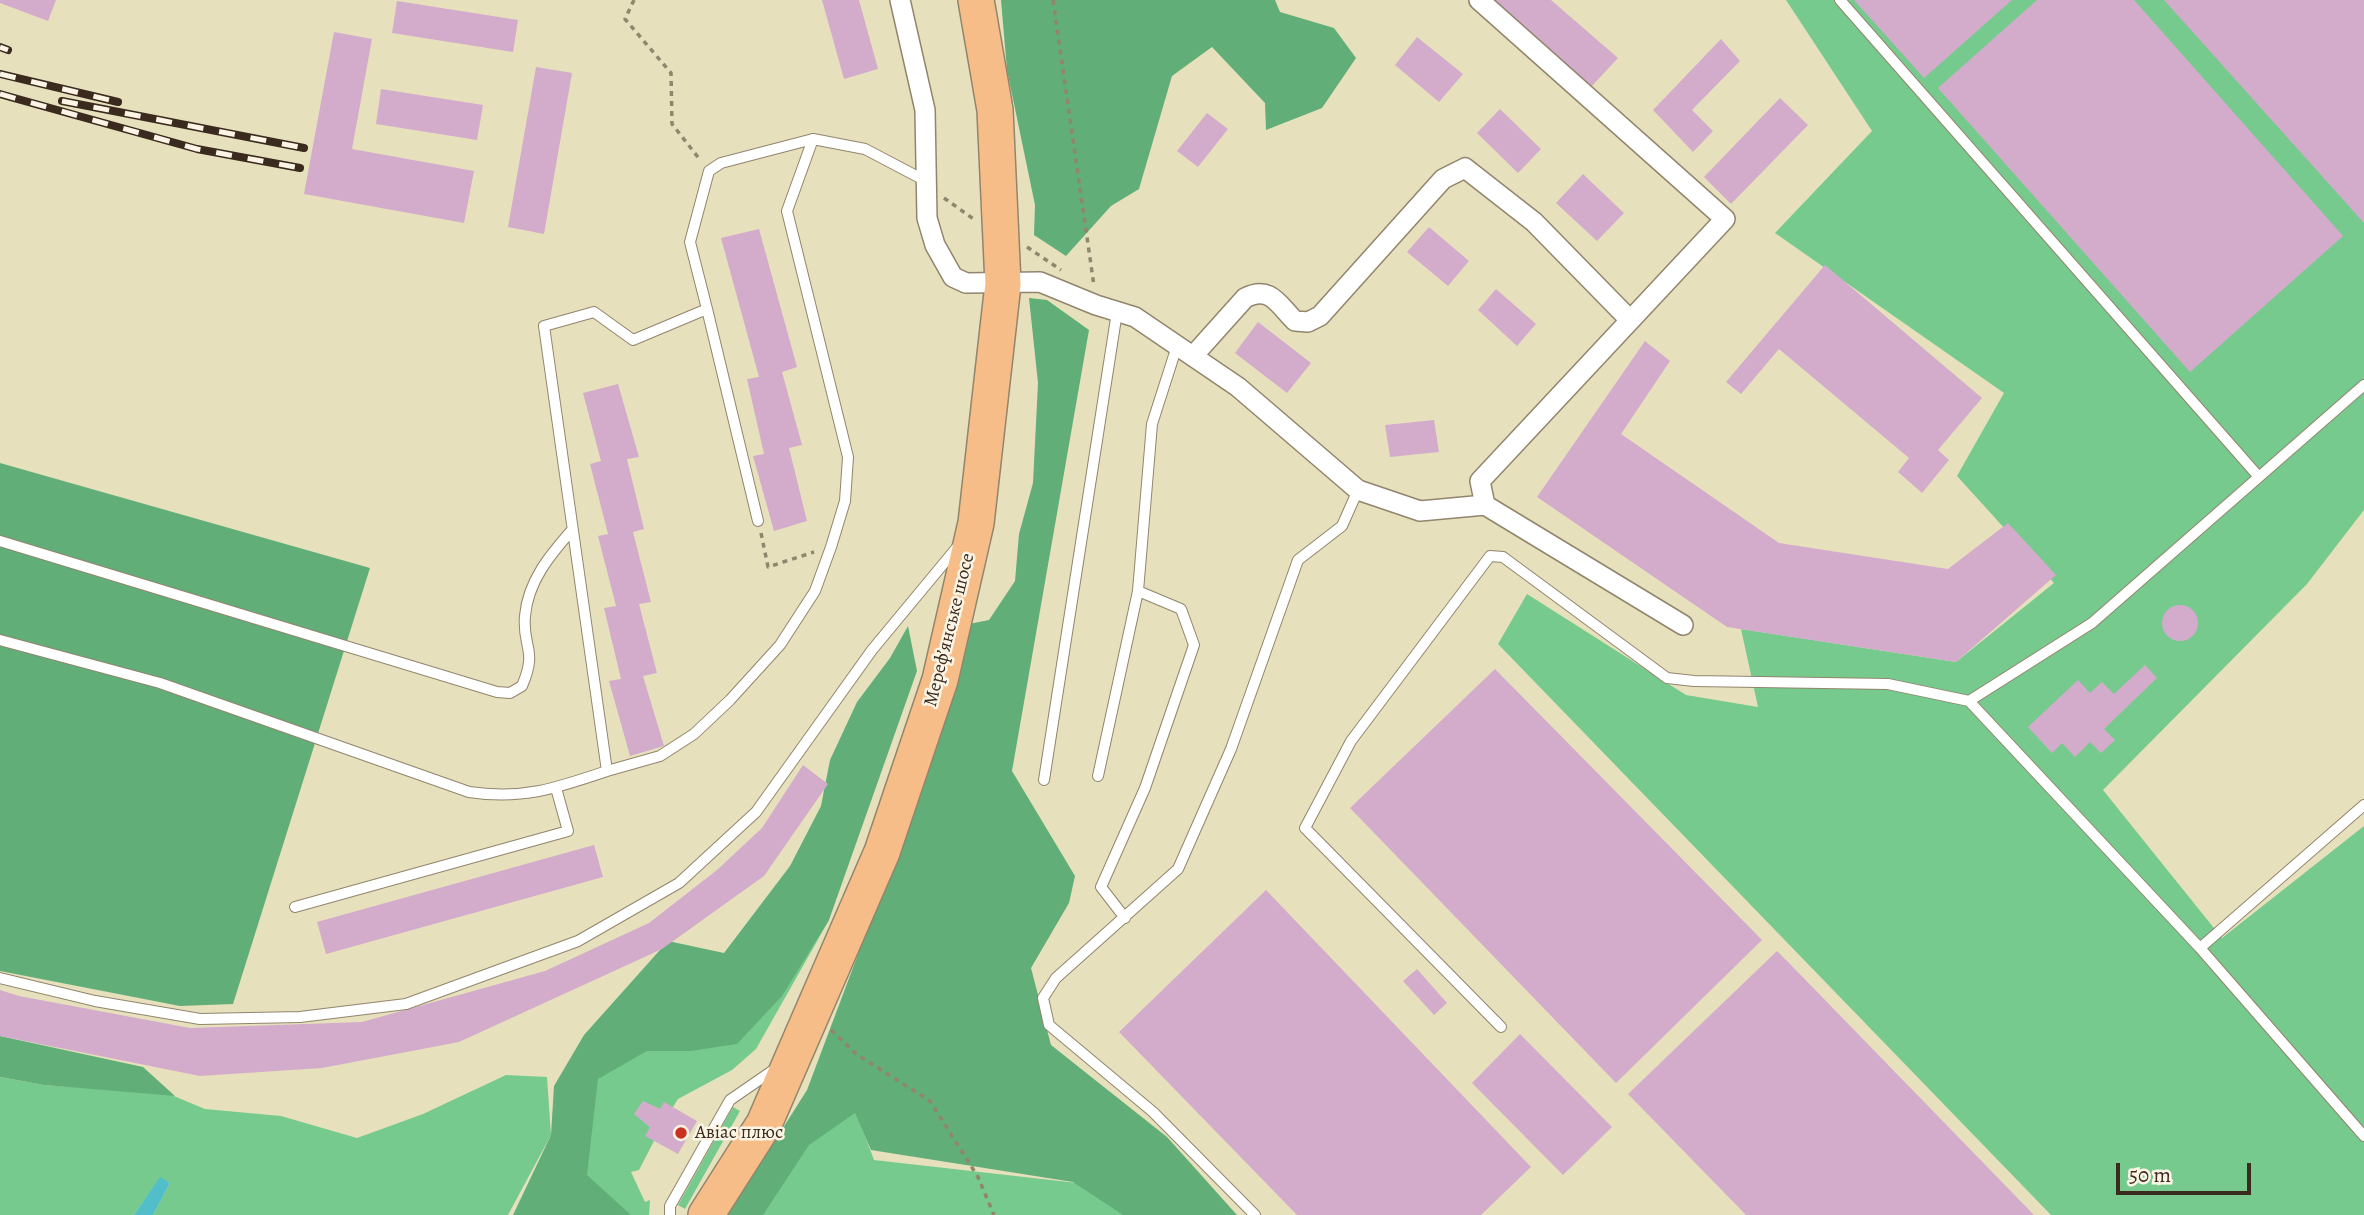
<!DOCTYPE html>
<meta charset="utf-8">
<style>
body{margin:0}
#map{position:relative;width:2364px;height:1215px;overflow:hidden;background:#e7e0bc;font-family:Alegreya,serif}
canvas{display:block}
.scale{position:absolute;left:2116px;top:1163px;width:135px;height:32px;box-sizing:border-box;border:4px solid #3b2a1e;border-top:0;padding-left:9px;font-size:21px;line-height:24px;white-space:nowrap;color:#3b2a1e;-webkit-text-stroke:5px #fcf5e5;paint-order:stroke}
</style>
<div id="map">
<canvas width="2364" height="1215"></canvas>
<div class="scale">50 m</div>
</div>
<script>
const ctx = document.querySelector('canvas').getContext('2d');
ctx.lineJoin = 'round';
function paint(path, color) { ctx.fillStyle = color; ctx.fill(path, 'evenodd'); }
function strokePath(path, color, width, dash) { ctx.strokeStyle = color; ctx.lineWidth = width; ctx.lineCap = dash ? 'butt' : 'round'; ctx.setLineDash(dash || []); ctx.stroke(path); }
function label(font, color, halo, rows, align = 'center') {
  ctx.font = font + ' Alegreya,serif'; ctx.lineWidth = 5; ctx.setLineDash([]); ctx.textBaseline = 'middle'; ctx.strokeStyle = halo; ctx.fillStyle = color; for (const [text, x, y, turn = 0] of rows) {
    ctx.save(); ctx.translate(x, y); ctx.rotate((+turn || 0) * Math.PI / 180); ctx.textAlign = isNaN(turn) ? turn : align; if (halo) ctx.strokeText(text, 0, 0); ctx.fillText(text, 0, 0); ctx.restore();
  }
}
paint(new Path2D(`
 M1786,0H2364V510L2307,584L2103,790L2222,938L2364,826V1215H2051L1498,644L1527,594L1686,695L1758,707L1741,629L1956,662L2054,583L1957,476L2004,393L1775,233L1872,131Z
 M829,920L756,1049L732,1070L678,1099L673,1107L660,1109L648,1104L635,1114L650,1127L654,1141L639,1170L631,1172L645,1202L650,1200L649,1215H583L566,1116L603,1053L721,1031Z
 M506,1075L547,1077L551,1135L508,1215H153L170,1183L160,1178L134,1215H0V1077L44,1085L169,1094L205,1109L281,1116L357,1138L423,1114Z
 M853,1104L874,1160L1104,1186L1144,1215H756L799,1136Z
 M733,1107L740,1111L685,1209L678,1205Z`), '#77ca8e');
paint(new Path2D(`
 M1001,0H1275L1280,12L1334,28L1356,58L1322,108L1266,130L1265,103L1212,47L1172,76L1139,189L1111,206L1066,256L1034,235L1035,205L1007,70Z
 M1029,298L1047,300L1089,330L1012,771L1075,876L1069,903L1031,968L1051,1045L1167,1137L1237,1215H1123L1073,1182L871,1150L855,1113L809,1145L763,1215H728L807,1090L892,864L964,625L989,620L1015,581L1019,534L1033,483L1038,383Z
 M0,463L370,568L233,1004L180,1006L0,971Z
 M908,626L917,671L829,920L782,996L737,1044L691,1051H647L598,1079L587,1175L631,1215H513L551,1135L554,1086L584,1035L668,941L724,953L790,866L821,806L830,760L857,702L890,658Z
 M0,1036L143,1067L175,1096L44,1085L0,1077Z`), '#61ae79');
paint(new Path2D(`
 M160,1177L170,1183L153,1215H134Z`), '#51beca');
paint(new Path2D(`
 M0,0H56L48,21L0,3Z
 M822,0H859L878,69L844,79Z
 M1491,0H1551L1618,58L1591,87Z
 M1854,0H2012L1924,78Z
 M2037,0H2134L2343,236L2190,372L1938,88Z
 M2164,0H2364V223Z
 M397,1L518,20L513,52L392,33Z
 M334,32L372,39L352,149L474,171L464,223L304,194Z
 M1417,37L1463,74L1439,102L1395,65Z
 M1721,39L1740,61L1692,110L1713,131L1693,152L1653,110Z
 M536,67L572,73L544,234L508,227Z
 M381,89L483,105L477,140L376,124Z
 M1780,98L1808,125L1731,204L1704,177Z
 M1500,109L1541,149L1518,173L1477,133Z
 M1207,113L1228,129L1198,167L1177,151Z
 M1583,174L1624,213L1597,241L1556,203Z
 M1429,227L1469,261L1448,286L1407,252Z
 M759,229L797,367L782,372L802,445L789,448L807,521L774,531L753,456L764,454L747,379L759,377L721,238Z
 M1825,265L1982,398L1938,450L1949,460L1922,493L1898,472L1909,458L1779,349L1741,394L1726,382Z
 M1496,289L1536,324L1517,346L1478,310Z
 M1258,322L1311,363L1287,393L1235,353Z
 M1645,341L1670,361L1621,434L1779,543L1948,569L2008,523L2056,575L1956,662L1727,627L1537,497Z
 M618,384L639,457L627,459L644,529L633,532L651,602L639,604L657,673L643,676L664,746L630,756L609,681L621,679L604,608L616,606L598,536L608,534L590,464L601,461L583,393Z
 M1434,420L1439,452L1390,457L1385,425Z
 M2162 623a18 18 0 1 1 36 0a18 18 0 1 1-36 0Z
 M2145,665L2157,678L2104,729L2115,740L2101,753L2090,742L2075,757L2062,743L2052,753L2028,727L2078,680L2090,693L2102,682L2114,694Z
 M1495,669L1762,940L1616,1083L1350,808Z
 M803,765L828,784L764,876L662,949L459,1042L322,1068L200,1076L0,1036V990L19,996L190,1028L362,1022L545,971L649,923L717,870L762,828Z
 M594,845L603,877L326,954L317,922Z
 M1266,890L1531,1167L1481,1215H1297L1119,1032Z
 M1777,951L1790,964L2034,1215H1746L1628,1094Z
 M1417,969L1447,1003L1434,1015L1403,981Z
 M1520,1034L1612,1127L1563,1175L1472,1083Z
 M643,1101L660,1109L664,1102L697,1121L678,1154L645,1136L650,1127L634,1114Z`), '#d3accc');
const lane = new Path2D(`
 M1840,0L2259,477
 M707,309L690,242L709,171L721,163L813,139
 M0,541L497,692L510,693L522,686C538,649 522,648 525,616C528,581 550,555 572,530
 M1138,591L1152,424L1177,346
 M0,640L160,683L469,792C523,800 557,788 607,771L544,326L594,312L633,340L707,309L758,521
 M1969,701L2200,948L2364,1136
 M607,771L660,756L694,734L730,700L780,645L815,591L831,547L845,501L848,457L787,211L813,139L865,149L924,180
 M1098,776L1138,591L1181,609L1194,645L1145,788L1101,887L1125,918
 M1044,780L1117,312
 M295,907L568,831L556,788
 M2200,948L2364,805
 M0,978L95,1001L200,1019L300,1017L406,1004L578,941L679,883L756,812L872,650L959,545
 M1501,1027L1305,828L1351,741L1490,556L1503,557L1667,678L1694,681L1888,684L1969,701L2092,623L2364,385
 M670,1215V1206L730,1100L775,1069
 M1255,1215L1153,1112L1049,1025L1043,998L1056,978L1178,869L1231,749L1298,560L1342,526L1358,490`);
const street = new Path2D(`
 M900,0L925,110L927,218L935,245L953,277L966,283L1040,282L1096,305L1135,317L1238,387L1358,490L1420,511L1485,505L1683,625
 M1479,0L1725,219L1480,481L1485,505
 M1193,356L1245,298C1270,285 1278,304 1295,321L1308,322L1320,316L1443,179L1465,168L1534,222L1630,320`);
const highway = new Path2D(`
 M706,1215L764,1124L882,852L940,680L976,523L1003,284L995,110L976,0`);
strokePath(lane, '#91856d', 12);
strokePath(street, '#91856d', 22);
strokePath(highway, '#91856d', 38);
strokePath(new Path2D(`
 M634,0L625,19L671,73L672,124L701,161
 M1053,0L1094,286
 M944,198L975,220
 M1027,247L1061,270
 M761,533L768,567L814,552
 M831,1030L856,1054L930,1101L978,1177L994,1215`), '#91856d', 3.5, [5, 5]);
strokePath(lane, '#fff', 10);
strokePath(street, '#fff', 19);
strokePath(highway, '#f7bd88', 35);
const rail = new Path2D(`
 M0,47L8,50
 M0,74L118,102
 M0,94L197,149L300,168
 M62,101L304,148`);
strokePath(rail, '#3b2a1e', 8);
strokePath(rail, '#fcf5e5', 5, [16]);
for (const [x, y, r, color] of [
 [681,1133,7,"#c8321e"]
]) { const dot = new Path2D(); dot.arc(x, y, r, 0, 2 * Math.PI); ctx.fillStyle = color; ctx.fill(dot); strokePath(dot, '#fcf5e5', 2.5); }
label('19px', '#3b2a1e', '#fcf5e5', [
 ["Мереф’янське шосе",950,630,-76]
]);
label('19px', '#3b2a1e', '#fcf5e5', [
 ["Авіас плюс",695,1133]
], 'left');
</script>
